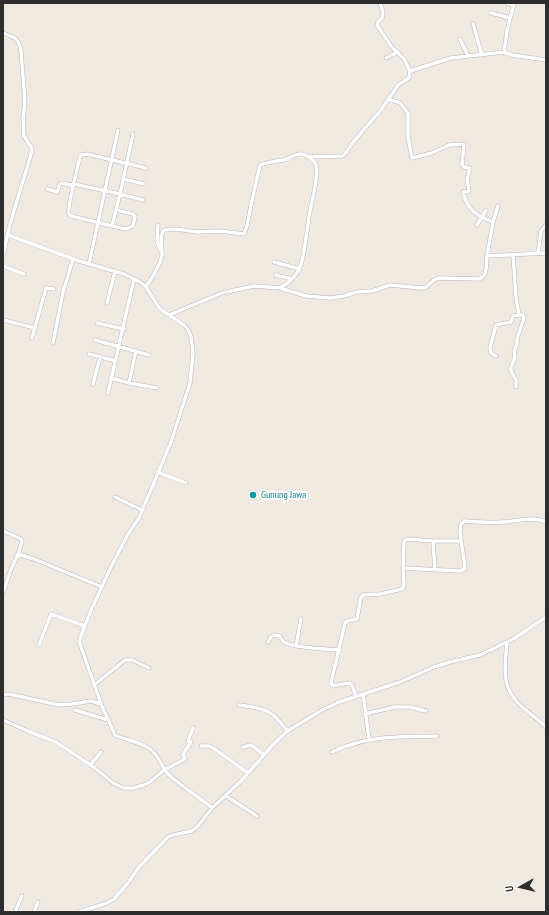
<!DOCTYPE html>
<style>
body{margin:0}
#map{position:relative;width:549px;height:915px;overflow:hidden;background:#efe9e1;font-family:"PT Sans Narrow",sans-serif}
canvas{display:block}
.frame{position:absolute;inset:0;border:4px solid #2e2e2e;pointer-events:none}
.north{position:absolute;left:501px;top:867px;width:40px;height:40px;-webkit-text-stroke:3px #fff;paint-order:stroke;rotate:262deg;font-size:11px;font-weight:700;line-height:16px;text-align:center;color:#2e2e2e}
.north::after{content:'';display:block;margin:auto;width:14px;height:18px;background:#2e2e2e;clip-path:polygon(50% 0,100% 100%,50% 72%,0 100%)}
</style>
<div id="map">
<canvas width="549" height="915"></canvas>
<div class="frame"></div>
<div class="north">U</div>
</div>
<script>
const ctx = document.querySelector('canvas').getContext('2d');
ctx.lineJoin = 'round';
function strokePath(path, color, width, dash) { ctx.strokeStyle = color; ctx.lineWidth = width; ctx.lineCap = dash ? 'butt' : 'round'; ctx.setLineDash(dash || []); ctx.stroke(path); }
function label(font, color, halo, rows, align = 'center') {
  ctx.font = font + ' "PT Sans Narrow",sans-serif'; ctx.lineWidth = 4; ctx.setLineDash([]); ctx.textBaseline = 'middle'; ctx.strokeStyle = halo; ctx.fillStyle = color; for (const [text, x, y, turn = 0] of rows) {
    ctx.save(); ctx.translate(x, y); ctx.rotate((+turn || 0) * Math.PI / 180); ctx.textAlign = isNaN(turn) ? turn : align; if (halo) ctx.strokeText(text, 0, 0); ctx.fillText(text, 0, 0); ctx.restore();
  }
}
const street = new Path2D(`
 M380,3L383,12L382,18L378,22L377,25L391,46L404,59L410,71
 M507,3L513,5
 M491,13L510,18
 M473,24L482,55
 M3,33L15,38L19,43L21,51L25,102L23,118L24,136L31,147L32,151L10,224L3,255
 M460,39L468,56
 M504,52L507,31L514,3
 M386,58L398,52
 M388,99L400,103L408,113V137L412,158L432,153L449,145L464,144L462,165L464,167L470,168L467,179L469,191L463,192C467,210 477,216 493,222L487,256
 M133,134L120,194L143,200
 M308,157L342,156L344,155L354,141L381,110L398,85L409,78L410,71L451,58L504,52L512,55L546,60
 M123,179L144,184
 M47,189L57,192L60,184L62,183L70,185L74,184L120,194L112,226L75,217C73,216 71,216 69,214C67,209 78,165 80,157L81,155L87,154L146,168
 M493,222L498,206
 M158,225L157,241L161,251
 M477,225L486,210
 M112,226L126,229L133,226L135,217L133,214L116,210
 M8,235L79,261L124,274L140,282L146,287L160,309L184,325L189,331L191,337L193,353L190,383L171,442L139,518L128,534L110,569L92,608L79,641L101,704L115,735C126,740 138,742 147,747C159,754 160,765 168,774C182,787 198,796 212,808
 M538,253L541,231L546,225
 M513,255L516,298L519,315H523L524,318L517,339V344L514,351L515,357L511,367V371L516,380V387
 M274,262L300,269
 M89,264L118,130
 M3,266L24,274
 M276,275L292,279
 M146,287C152,277 160,267 162,255C163,248 158,236 164,230L175,229L198,232L220,231L244,234L247,226L251,205L260,165C268,162 276,161 284,160C290,158 296,153 302,154C307,155 314,160 316,165C319,176 312,200 310,211C308,224 306,238 304,251C301,269 297,278 280,288
 M107,303L115,271
 M169,315L222,293L254,286L280,288L306,296L330,298L344,296L357,292L372,291L390,285L421,288L426,287L434,280L438,278L480,279C488,275 486,264 487,256L546,253
 M3,320L35,328
 M97,323L124,329
 M32,338L46,288L54,289
 M95,340L149,355
 M53,343L63,292L73,259
 M89,354L116,361
 M496,356L491,353L490,348L496,325L511,322L513,316L519,315
 M111,378L129,383L136,351
 M129,383L157,388
 M93,384L100,357
 M108,393L134,279
 M157,472L186,483
 M115,497L142,510
 M3,531L21,539L22,542L18,554L34,559L102,587
 M403,568L404,541L408,539L433,541
 M435,570L433,541H461
 M3,593L10,572L18,554
 M268,642L271,637L275,635L280,636C281,639 283,642 286,643C295,648 328,649 340,650
 M507,642C506,657 502,677 510,692C517,706 535,716 546,727
 M39,645L51,614L85,626
 M296,646L301,619
 M94,685L125,660H132L149,668
 M363,694L369,739
 M3,695L9,694L59,705L72,704L91,701L101,704
 M356,696L352,685L349,683L333,686L331,683L345,623L347,621L357,619L361,597L363,595L380,594L402,589L404,586L403,568L461,571L465,568L460,532L461,524L465,521C477,522 490,523 503,522C517,521 532,516 546,522
 M239,705C249,707 262,707 270,713C277,717 282,725 288,731
 M75,710L108,720
 M365,714L394,707H409L426,711
 M3,720L30,732L56,742L95,768L113,783L124,788H133L144,785L150,782L164,770L185,759L183,754L191,742L188,741L193,728
 M201,746H209L213,748L248,773
 M243,747L251,745L264,755
 M332,752C369,735 398,737 437,736
 M90,765L101,752
 M226,796L257,816
 M15,912L22,896
 M34,912L38,902
 M79,912L107,903L114,899L128,883L139,867L168,837L173,835L192,831L198,826L212,808L241,781L272,746L286,732L322,710L339,702L400,682L434,667L450,662L480,655L515,638L546,617`);
strokePath(street, '#b4b7c1', 4.5);
strokePath(street, '#fff', 3.5);
for (const [x, y, r, color] of [
 [253,495,4,"#0f9aa8"]
]) { const dot = new Path2D(); dot.arc(x, y, r, 0, 2 * Math.PI); ctx.fillStyle = color; ctx.fill(dot); strokePath(dot, '#fff', 1.5); }
label('10px', '#0d838f', '#fff', [
 ["Gunung Jawa",261,495]
], 'left');
</script>
